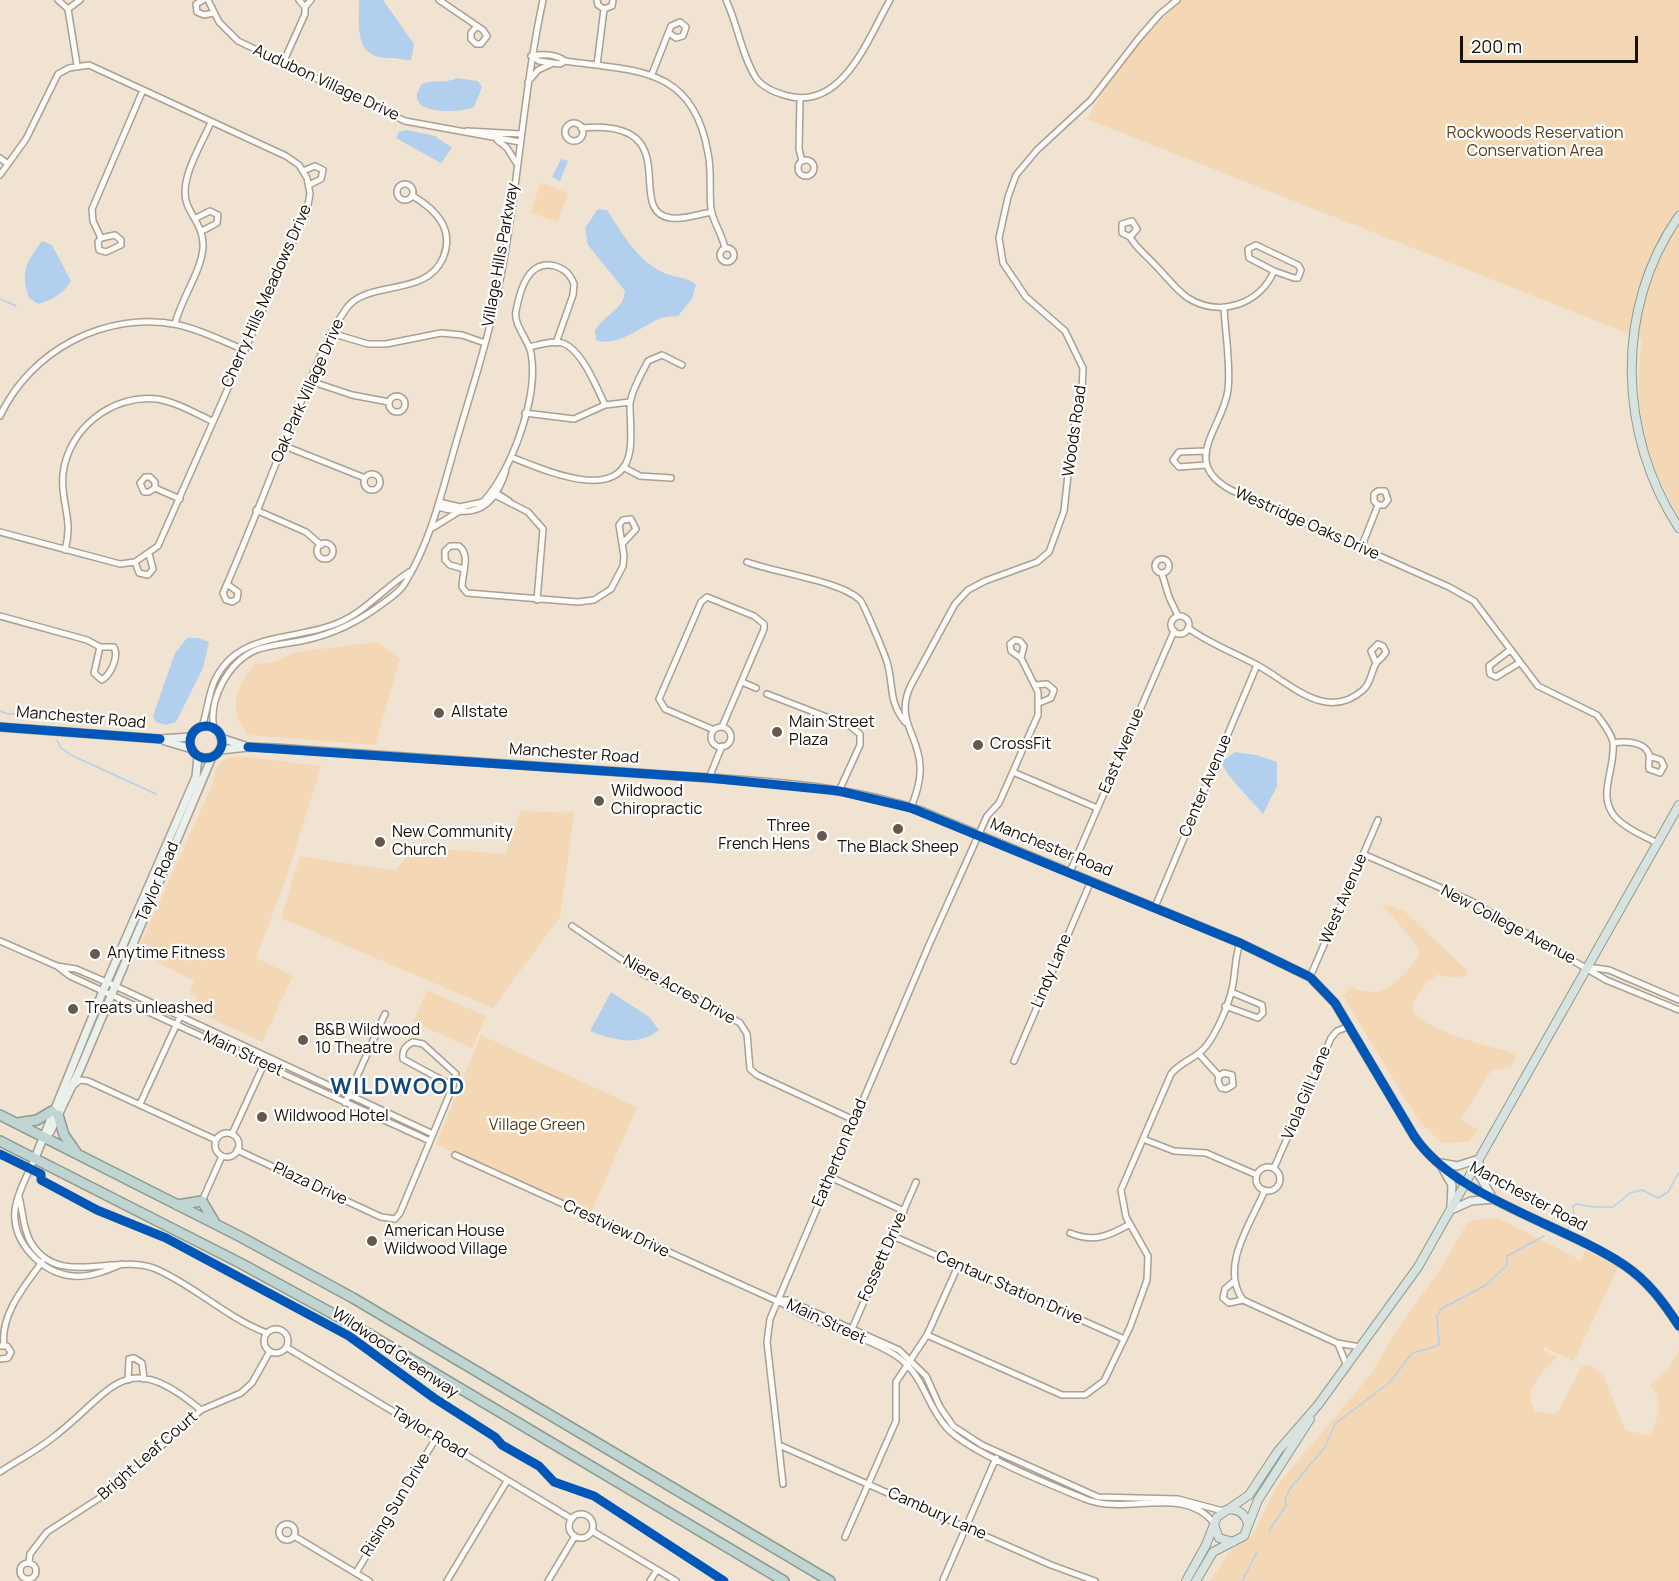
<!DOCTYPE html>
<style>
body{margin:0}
#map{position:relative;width:1679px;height:1581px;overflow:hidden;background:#f1e3d1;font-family:Manrope,sans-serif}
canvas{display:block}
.scale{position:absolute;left:1460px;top:36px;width:178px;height:27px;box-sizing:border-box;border:3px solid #180f05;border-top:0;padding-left:8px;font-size:18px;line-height:21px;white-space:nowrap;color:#180f05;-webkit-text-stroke:4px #fff;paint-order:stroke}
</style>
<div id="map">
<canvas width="1679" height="1581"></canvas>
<div class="scale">200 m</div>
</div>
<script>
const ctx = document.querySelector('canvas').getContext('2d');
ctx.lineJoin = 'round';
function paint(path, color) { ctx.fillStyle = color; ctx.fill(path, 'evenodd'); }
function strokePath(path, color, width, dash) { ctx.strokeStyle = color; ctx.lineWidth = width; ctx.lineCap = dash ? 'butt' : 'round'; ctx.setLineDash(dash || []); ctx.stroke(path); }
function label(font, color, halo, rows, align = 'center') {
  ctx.font = font + ' Manrope,sans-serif'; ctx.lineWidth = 4.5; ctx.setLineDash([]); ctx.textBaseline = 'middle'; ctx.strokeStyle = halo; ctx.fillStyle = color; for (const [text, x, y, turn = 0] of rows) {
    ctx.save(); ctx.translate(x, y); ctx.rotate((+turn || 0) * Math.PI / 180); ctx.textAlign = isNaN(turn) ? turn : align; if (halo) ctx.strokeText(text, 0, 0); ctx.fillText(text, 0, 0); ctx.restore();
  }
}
paint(new Path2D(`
 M1181,0H1679V516C1645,460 1632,404 1642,339L1087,119L1118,64Z
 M541,183L568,193L558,222L530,212Z
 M377,642L400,659L375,745L248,735C227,706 236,690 254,664L275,662L296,652Z
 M239,756L321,766L287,876L256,958L293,976L262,1042L192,1009L197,998L190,992L194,981L137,952L213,783C216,763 219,760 239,756Z
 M521,811L574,813L560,917L493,1008L281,918L300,856L396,871L413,847L506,854Z
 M1382,904L1404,911L1468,971L1466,976L1449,978L1439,974L1427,982L1412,1004L1414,1013C1434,1034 1490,1046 1517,1054L1511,1067L1491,1071L1461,1119L1478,1130L1469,1142L1442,1143L1419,1121L1343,996L1351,987C1357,989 1364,992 1371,992C1391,992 1411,969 1420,953L1411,938Z
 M427,990L486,1016L472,1048L413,1022Z
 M481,1035L637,1107L590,1215L436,1144Z
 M1498,1218L1580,1260L1579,1264L1585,1250L1618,1267L1574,1361L1544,1347L1543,1350L1557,1357C1543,1372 1521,1390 1535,1411L1553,1415L1559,1410L1581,1367L1591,1365L1603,1375L1625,1430L1650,1436C1659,1418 1663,1401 1650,1384L1668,1370L1679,1350V1581H1210L1230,1551L1252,1536L1277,1486L1372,1373L1395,1332L1440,1270L1467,1223L1475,1220Z`), '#f4d7b4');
paint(new Path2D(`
 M359,0H383L414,44L411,60C403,61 399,58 392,58C354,60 359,28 359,0Z
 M457,78L478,81L482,87L474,107C458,114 399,115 422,84C434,79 446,84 457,78Z
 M406,130L435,136L452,148L441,163L396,138L399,132Z
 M561,159L568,161L560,181L552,177Z
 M598,209L607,210C622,233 637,260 662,272C674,278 687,276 696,285L692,299L678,316C671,317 664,316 659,319C640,327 617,348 596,340L595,331C604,314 623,311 625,291L588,245L585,228Z
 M42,241L52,245L71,281C62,295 54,299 38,304L29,298C20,272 26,263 42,241Z
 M187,638H198L209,642L203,668L176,722L166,725L156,722L153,716L175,653Z
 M1235,752L1256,755L1277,762V786L1263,814C1250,798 1229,780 1221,762Z
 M611,992L649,1017L659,1030C640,1047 611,1040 590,1031Z`), '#b3cfee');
strokePath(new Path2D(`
 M0,299L16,306
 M0,711L8,714L44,713L53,723
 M57,740L61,748L73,756L156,794
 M1568,1229L1574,1215L1573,1206L1577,1204L1594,1207H1613L1630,1193L1642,1190L1658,1198L1668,1192L1679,1172
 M1269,1531L1286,1506L1285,1500L1289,1490L1325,1447L1335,1424L1390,1382L1412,1353L1435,1347L1439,1344L1437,1316L1441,1309L1486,1285L1507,1265V1256L1544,1236
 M1242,1581L1257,1552`), '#b3cfee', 1.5);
const street = new Path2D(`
 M58,0L68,9L77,65
 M203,0L196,4L197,12L204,15L213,13
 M208,0L219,22L238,41L405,121L520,142
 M299,0L305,7L311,0
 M439,0L483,30L487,36L481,44H476L471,39V33L476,27
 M597,0L598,5L604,9L612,6L613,0
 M726,0C738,25 741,54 756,78C763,88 776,93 788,96C843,110 868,38 890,0
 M68,9L80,0
 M531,56L539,61L560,64L565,61C636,71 693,66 708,153C712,172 709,190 711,209C713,222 722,234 725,248
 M531,56C542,54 556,54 565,61
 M283,63L305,14V7
 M597,65L604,9
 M652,74L671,26L680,22L686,27L683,36L676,38L669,33
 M528,82L538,70L551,64
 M800,98L799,149L802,161
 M565 132a9 9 0 1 1 18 0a9 9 0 1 1-18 0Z
 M581,128C690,118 622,212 671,218C683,220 699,214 712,212
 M467,131L521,134
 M497,140L507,148L517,164
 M0,158L8,164
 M798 168a8 8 0 1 1 16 0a8 8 0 1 1-16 0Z
 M303,171L315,166L323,170L321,179L309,185
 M0,175L26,139L58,74L69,68L89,65L286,156L299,165L307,178L310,194L307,210L158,546L135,562L120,564L0,532
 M397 192a8 8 0 1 1 16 0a8 8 0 1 1-16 0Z
 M196,218L210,211L218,215L217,223L202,231
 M1130,237L1137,229L1132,221L1122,224V233L1130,237C1136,248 1147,256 1155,265C1166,276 1176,290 1188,298C1220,318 1260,304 1274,271L1249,258L1248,249L1256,245L1298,265L1301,270L1298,278H1294L1274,271
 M101,238L115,235L121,240V245L106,252L99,250L98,242L101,238L93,221L92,209L143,90
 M720 255a7 7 0 1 1 14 0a7 7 0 1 1-14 0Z
 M1224,307C1225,333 1231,364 1228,390C1223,428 1179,462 1231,490L1449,587L1474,601L1538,686L1597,715C1603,723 1612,734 1613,743C1616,769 1595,797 1617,819C1628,830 1644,836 1657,843
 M175,324C181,299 202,270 203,247C204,229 193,219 187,204C178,180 202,144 211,122
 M331,333L368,344H386L441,333L462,335L485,343
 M529,347C539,345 553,340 562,343C581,348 597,388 605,405
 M310,381L352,395L389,402
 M389 404a8 8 0 1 1 16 0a8 8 0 1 1-16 0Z
 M525,413L574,419L605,405L630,402
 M0,416C31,350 106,310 179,325C201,330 223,341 244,350
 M282,445L365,478
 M1206,451L1179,452L1173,460L1179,467L1206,465
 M511,457C540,468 622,507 630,450C632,435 630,419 630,404C631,391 642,373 648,361L662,355L682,365
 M623,467L640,476L671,478
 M364 482a8 8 0 1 1 16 0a8 8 0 1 1-16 0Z
 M155,488L149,492H144L140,483L145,477H150L155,482V488L180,499
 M493,491L509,501
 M491,493L528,512L543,529L537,600
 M439,502L460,507L483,502C512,471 539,395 531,353C528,339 513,324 516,311C520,290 528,259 555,266C565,269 570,274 574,284L573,295L556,343
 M438,507C463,514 483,515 497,491C501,484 505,477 506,468
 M256,510L306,532L321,545
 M432,528L458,512
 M317 551a8 8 0 1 1 16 0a8 8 0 1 1-16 0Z
 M1361,548L1378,505H1384L1388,500L1385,491H1378L1374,494V501L1378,505
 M65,550C74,519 60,502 63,474C68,428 113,394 157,399C176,402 195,413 212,421
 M1155 566a7 7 0 1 1 14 0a7 7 0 1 1-14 0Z
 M135,562L139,573L148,575L153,569L149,554
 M747,562C776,573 841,581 860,600C863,602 885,655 887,662C894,686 888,701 905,722
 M464,569L450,565L445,560V551L450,546H459C471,555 462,573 462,587L467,593L578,602L594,600L611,589L623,566L624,556L619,525L623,520L631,519L636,529L623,543
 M1162,574L1169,597L1178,616
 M227,584L238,592L237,599L232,602L226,600L223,593C252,528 276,460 304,395C316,366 328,335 346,309C366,279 426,298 443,258C455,229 436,210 413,196
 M0,616L87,640L100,647H114C119,657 111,674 102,680L94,673L100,647
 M1171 625a9 9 0 1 1 18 0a9 9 0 1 1-18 0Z
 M1188,628C1210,644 1233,652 1257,665C1289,682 1326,723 1363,690C1372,682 1371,670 1377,662C1381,658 1383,658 1386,652L1383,646L1378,644L1371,651L1376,663
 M1510,650L1489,666L1490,674L1496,677L1519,663
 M742,682L756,688
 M1035,685L1047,684L1054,690L1051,698L1039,703
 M767,694L850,726L860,734V745L839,791
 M202,727C207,712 208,697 214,682C237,630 294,642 338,623C366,611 384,588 409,572
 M711 737a10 10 0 1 1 20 0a10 10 0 1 1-20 0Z
 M214,729C208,700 228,662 256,650C272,644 288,644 305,640C334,634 358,622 382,604C390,598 400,592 405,583C431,541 442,491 456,443C470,394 487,345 497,295C518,198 522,97 543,0
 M714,730L665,709L659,699L701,602L707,597L754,616L764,624V629L722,727
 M1613,743C1624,741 1644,741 1649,754C1650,758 1648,765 1649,769L1660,773L1664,766L1661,760L1649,756
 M1013,772L1097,808
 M709,778L722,746
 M911,808C916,794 921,781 920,766C919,734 894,720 911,685L955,604L968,590L985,581L1037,562L1049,552L1064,511L1072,438L1082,390L1083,368L1065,331L1026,297L1003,263L999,238L1008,197L1016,175L1037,150L1091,100L1139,38L1160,14L1177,0
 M1363,854L1471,901L1606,980L1679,1010
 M1070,872L1174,631
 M1155,907L1257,665
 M572,926L643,974L705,1002L740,1023L747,1034L750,1069L757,1075L854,1120
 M0,941L57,966
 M1588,967L1609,970L1679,1000
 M1310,977L1378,820
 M1225,1006L1258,1018L1263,1013L1262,1005L1231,992
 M413,1042L423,1044L456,1074L453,1086L403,1059C402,1050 405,1046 413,1042Z
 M1199,1054L1219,1076L1224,1073L1232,1075L1233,1085L1226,1089L1221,1088L1218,1081L1219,1076
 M1014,1061L1091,881
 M74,1085L80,1080L88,1081L216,1140
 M345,1103L385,1014
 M140,1104L184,1008
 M215 1145a12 12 0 1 1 24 0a12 12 0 1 1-24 0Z
 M232,1134L264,1064
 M1143,1139L1174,1151L1206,1153L1257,1175
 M430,1141L70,976L57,966L76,969L111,984L433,1134
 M237,1150L381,1217L395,1219L400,1213L453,1086
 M455,1155L777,1301
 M35,1158C28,1174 17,1193 15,1210C12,1243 42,1273 73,1276C89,1278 108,1270 122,1264
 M1256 1179a12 12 0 1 1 24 0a12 12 0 1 1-24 0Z
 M1274,1168L1331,1038L1337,1031L1350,1026
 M830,1177L904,1211
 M1265,1190C1251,1223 1219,1267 1243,1300L1337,1343L1360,1347
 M19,1197C23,1212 23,1228 30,1241C57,1290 116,1252 156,1269C195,1286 227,1318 267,1333
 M202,1201L222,1156
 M1070,1233C1094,1243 1109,1236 1130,1224
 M893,1236L1124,1339
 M1233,1282L1225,1289L1223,1298L1229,1303L1243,1300
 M778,1300H787L899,1350L926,1376L940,1407L953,1426L982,1445L1098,1497L1178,1499L1223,1511
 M779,1301C810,1324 861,1333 895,1355C925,1375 925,1404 947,1428C970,1453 1051,1485 1085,1499C1126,1516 1183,1484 1214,1523
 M852,1329L916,1182
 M264 1341a12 12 0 1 1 24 0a12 12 0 1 1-24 0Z
 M927,1335L1062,1395H1085L1104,1381L1130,1327L1147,1280L1148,1256L1126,1217L1121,1190L1171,1074C1181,1061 1198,1058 1207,1045C1218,1030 1228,1006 1232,989C1236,972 1234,960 1240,943
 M1338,1344L1347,1366
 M4,1345C0,1315 25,1285 42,1262
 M0,1346H7L11,1352L8,1358L0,1359
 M286,1347L572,1519
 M128,1380L129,1359L134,1358L142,1363L144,1379
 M779,1445L1051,1565L1095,1581
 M0,1472C18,1460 38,1450 55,1436C114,1390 124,1346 201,1410
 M783,1484L767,1342L770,1319L929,945L987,816L999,803L1038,715V692L1021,658L1024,646L1020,641L1015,640L1010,644L1011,651L1021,658
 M569 1526a12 12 0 1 1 24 0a12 12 0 1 1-24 0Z
 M279 1532a8 8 0 1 1 16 0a8 8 0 1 1-16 0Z
 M592,1531L676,1581
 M294,1536L369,1581
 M845,1537L896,1421V1382L927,1335L958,1266
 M29,1563L30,1554L47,1532L115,1488L201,1410L241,1393L252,1383L270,1351
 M20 1571a8 8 0 1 1 16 0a8 8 0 1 1-16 0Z
 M356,1573L436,1438
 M943,1580L996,1458
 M447,1581L507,1481
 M548,1581L575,1536
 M650,1581L657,1570`);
const secondary = new Path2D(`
 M190 742a16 16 0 1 1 32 0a16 16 0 1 1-32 0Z
 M0,727L160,739L191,737
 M221,738L245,746
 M165,741L192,749
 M220,750L248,747L275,748C400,757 525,765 650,774C741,781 837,782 924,812L1240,943L1310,977L1335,1003L1414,1136C1455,1198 1563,1224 1624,1265C1648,1281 1664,1303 1679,1326
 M44,1138L50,1132L81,1067L212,757
 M35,1158L103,991L196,777L198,756
 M1441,1163L1457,1166L1479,1159V1175L1491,1195
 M1442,1167L1452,1185L1451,1207
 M1451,1210L1471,1201L1494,1199`);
const primary = new Path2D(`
 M1679,216C1614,308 1618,436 1679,528
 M1226,1510C1238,1508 1246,1514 1248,1525
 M1214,1525L1219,1538L1233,1542
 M1186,1581L1206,1545L1217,1517L1249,1495L1278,1451L1318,1405L1418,1267L1679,805
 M1196,1581L1213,1552L1244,1536L1258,1500L1310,1419`);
const highway = new Path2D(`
 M0,1115L239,1236L353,1298L830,1581
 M58,1115L64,1135L76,1152
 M18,1123L37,1120L52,1111
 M0,1141L242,1264L357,1327L784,1581
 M177,1205L202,1201L215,1223`);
strokePath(street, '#aa9f92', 8);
strokePath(secondary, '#aa9f92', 10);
strokePath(primary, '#8b9c93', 10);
strokePath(highway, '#8b9c93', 12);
strokePath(street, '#fdfbf8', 5);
strokePath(secondary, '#eaf0ec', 7);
strokePath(primary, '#d8e3e0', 8);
strokePath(highway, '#c0d4d1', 9);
strokePath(new Path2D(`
 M190 742a16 16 0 1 1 32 0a16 16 0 1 1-32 0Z
 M0,727L160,739
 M248,747L709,778L839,791L911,808L1240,943L1310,977L1335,1003L1414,1136C1455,1198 1563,1224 1624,1265C1648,1281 1664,1303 1679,1326
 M0,1154L41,1174V1180L97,1210L166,1238L349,1336L434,1398L495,1437L502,1445L539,1466L554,1482L594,1496L724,1581`), '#0057b8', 9);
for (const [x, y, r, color] of [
 [439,713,6,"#64594c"],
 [777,732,6,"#64594c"],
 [978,745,6,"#64594c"],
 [599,801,6,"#64594c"],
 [898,829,6,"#64594c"],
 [822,836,6,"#64594c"],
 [380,842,6,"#64594c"],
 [95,954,6,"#64594c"],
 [73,1009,6,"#64594c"],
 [303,1040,6,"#64594c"],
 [262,1117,6,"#64594c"],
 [372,1241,6,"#64594c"]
]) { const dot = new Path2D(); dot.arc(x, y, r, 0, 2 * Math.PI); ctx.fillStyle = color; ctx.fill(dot); strokePath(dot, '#fff', 2); }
label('16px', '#180f05', '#fff', [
 ["Audubon Village Drive",326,83,25],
 ["Village Hills Parkway",501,255,-80],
 ["Cherry Hills Meadows Drive",267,296,-66],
 ["Oak Park Village Drive",308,391,-66],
 ["Woods Road",1075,431,-82],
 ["Westridge Oaks Drive",1307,524,24],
 ["Manchester Road",81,718,5],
 ["East Avenue",1122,751,-67],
 ["Manchester Road",574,754,4],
 ["Center Avenue",1206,786,-67],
 ["Manchester Road",1051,848,22],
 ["Taylor Road",158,882,-67],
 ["West Avenue",1344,899,-67],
 ["New College Avenue",1508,925,28],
 ["Lindy Lane",1052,971,-67],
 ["Niere Acres Drive",679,990,29],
 ["Main Street",243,1054,25],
 ["Viola Gill Lane",1307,1093,-67],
 ["Eatherton Road",840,1153,-67],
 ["Plaza Drive",310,1184,25],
 ["Manchester Road",1528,1197,28],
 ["Crestview Drive",616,1229,25],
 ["Fossett Drive",883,1257,-66],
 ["Centaur Station Drive",1009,1288,24],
 ["Main Street",826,1322,25],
 ["Wildwood Greenway",395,1353,34],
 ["Taylor Road",429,1433,31],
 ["Bright Leaf Court",148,1456,-41],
 ["Rising Sun Drive",396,1505,-59],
 ["Cambury Lane",937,1514,24]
]);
label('16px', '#5b3d13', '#fff', [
 ["Rockwoods Reservation",1535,134],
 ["Conservation Area",1535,152],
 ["Village Green",537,1126]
]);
label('16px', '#180f05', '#fff', [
 ["Allstate",451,713],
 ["Main Street",789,723],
 ["Plaza",789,741],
 ["CrossFit",990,745],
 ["Wildwood",611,792],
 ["Chiropractic",611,810],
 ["Three",810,827,"right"],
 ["French Hens",810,845,"right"],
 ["New Community",392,833],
 ["Church",392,851],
 ["The Black Sheep",898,848,"center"],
 ["Anytime Fitness",107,954],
 ["Treats unleashed",85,1009],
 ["B&B Wildwood",315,1031],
 ["10 Theatre",315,1049],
 ["Wildwood Hotel",274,1117],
 ["American House",384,1232],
 ["Wildwood Village",384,1250]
], 'left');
ctx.letterSpacing = '1.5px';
label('bold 22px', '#144779', '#fff', [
 ["WILDWOOD",398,1088]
]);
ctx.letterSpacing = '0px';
</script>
